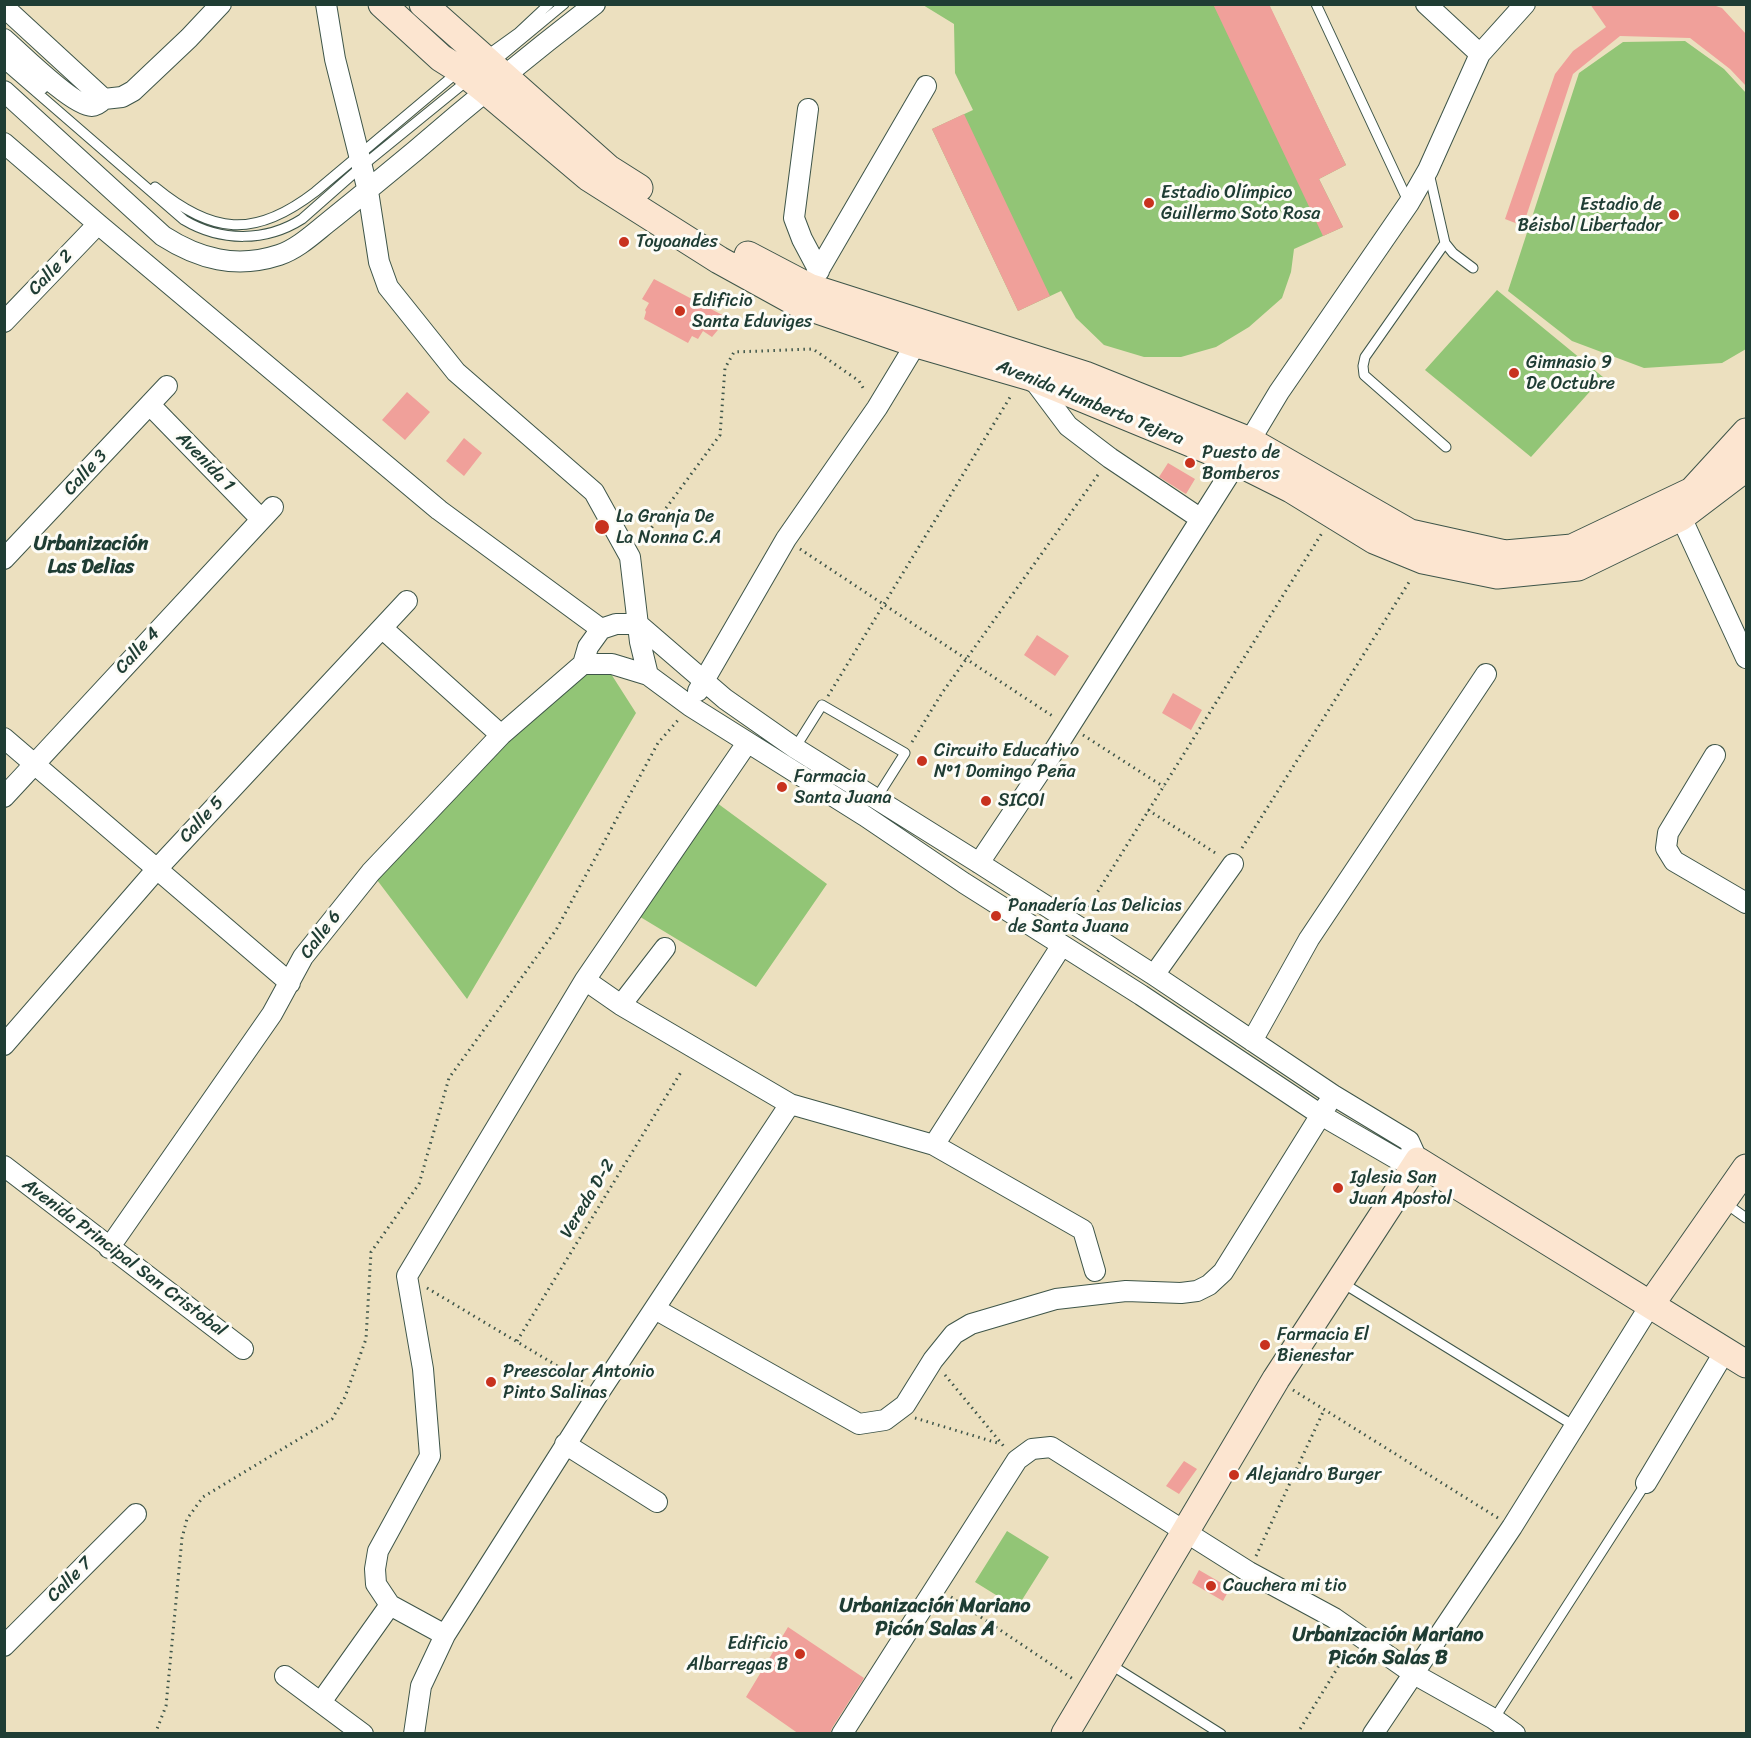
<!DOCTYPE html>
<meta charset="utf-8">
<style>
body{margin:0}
#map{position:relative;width:1751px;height:1738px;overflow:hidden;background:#ece0bf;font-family:Sriracha,sans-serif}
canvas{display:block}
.frame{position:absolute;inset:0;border:6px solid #1f3d34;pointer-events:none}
</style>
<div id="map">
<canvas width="1751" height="1738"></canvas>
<div class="frame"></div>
</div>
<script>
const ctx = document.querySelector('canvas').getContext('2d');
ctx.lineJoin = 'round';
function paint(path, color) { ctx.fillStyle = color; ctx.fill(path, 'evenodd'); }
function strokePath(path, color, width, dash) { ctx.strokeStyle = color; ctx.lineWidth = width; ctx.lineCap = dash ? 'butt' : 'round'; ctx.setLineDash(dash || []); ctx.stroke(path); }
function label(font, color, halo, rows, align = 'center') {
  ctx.font = font + ' Sriracha,sans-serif'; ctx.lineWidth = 6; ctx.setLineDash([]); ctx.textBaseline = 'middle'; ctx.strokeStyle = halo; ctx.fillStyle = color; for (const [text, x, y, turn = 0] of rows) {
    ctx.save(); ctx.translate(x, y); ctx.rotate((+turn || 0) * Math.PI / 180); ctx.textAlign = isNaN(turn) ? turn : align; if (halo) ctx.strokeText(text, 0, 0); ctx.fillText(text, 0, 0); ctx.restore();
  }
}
paint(new Path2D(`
 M923,5H1269L1346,165L1319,179L1343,227L1294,249L1291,272L1282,298L1249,327L1216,347L1181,357H1144L1104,345L1076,318L1061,291L1018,311L932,129L973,110L955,73L954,24Z
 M1685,41L1724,69L1746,93V349L1722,363L1644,368L1572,341L1508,291L1579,73L1623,42Z
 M1497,290L1603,377L1531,457L1425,370Z
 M599,655L636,713L467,999L371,872Z
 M713,800L827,884L756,987L637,915Z
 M1007,1531L1049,1557L1017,1608L975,1582Z`), '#92c576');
paint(new Path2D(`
 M1213,4H1269L1346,165L1319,179L1343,227L1323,236Z
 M1590,4H1710L1722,8L1746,34V86L1730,69L1690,38L1620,36L1573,74L1523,226L1505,219L1555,74L1573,51L1606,27Z
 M964,114L1050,296L1018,311L932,129Z
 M654,279L728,318L712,337L703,331L698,339L692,336L688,343L644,319L646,312L645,310L649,303L642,299Z
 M407,392L430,412L405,440L382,420Z
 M464,438L482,453L464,476L446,461Z
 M1168,463L1195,479L1186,494L1159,477Z
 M1037,635L1069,656L1055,676L1024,655Z
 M1173,693L1202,710L1191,730L1162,713Z
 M1184,1461L1197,1469L1179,1494L1166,1486Z
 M1199,1570L1230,1588L1223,1601L1192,1583Z
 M788,1627L864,1678L832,1728L830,1734H799L746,1697Z`), '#f0a09a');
const lane = new Path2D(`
 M1316,4L1408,201
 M4,54L43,89
 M486,56L518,33L549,4
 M494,62L564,4
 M4,64L184,220C221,242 266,242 302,219L361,167L468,80
 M1429,173L1445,243L1453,253L1473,268
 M155,187C212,234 254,239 315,192L459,71
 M1445,243L1365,357L1363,366L1364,375L1446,447
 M795,748L822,705L905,753L876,799
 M1732,1208L1746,1218
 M1341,1282L1576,1427
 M1108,1663L1221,1734
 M1494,1719L1646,1483`);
const street = new Path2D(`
 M326,4L335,59L368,191L379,262L388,287L456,372L594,492L630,557L640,642L648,675
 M1426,4L1480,54
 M4,7L104,99
 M4,39C20,53 74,107 92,106C97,106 101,102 104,99L122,97L133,91L189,38L221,4
 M4,91L163,236C199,259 236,269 279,255C297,249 312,235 327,223C357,199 386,175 415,151C474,100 533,52 595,4
 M808,109L794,218L802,239L819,271
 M4,143L98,224L439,510L601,629
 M809,287L926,86
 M4,322L98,224
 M1032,378L1068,426L1110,458L1201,519
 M150,405L260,518
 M1681,517L1746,658
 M4,559L167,386
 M382,628L501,735
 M583,664L588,647L601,629L616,624H638L725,699L795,748L979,863L1154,975L1333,1095L1409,1141L1418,1161
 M583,664H612L648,675L690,706L865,816L964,883L1141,995L1321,1115L1397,1159L1418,1161
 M698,691L786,539L877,408L923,332
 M4,738L290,983
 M1715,755L1668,833L1666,848L1674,861L1746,903
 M4,797L273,507
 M979,863L1052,754L1237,462L1279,392L1409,203L1428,170L1480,54L1525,4
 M1154,975L1233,864
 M585,980L621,1005L790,1104L934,1145L1083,1230L1095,1271
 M621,1005L665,948
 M1252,1041L1309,939L1486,674
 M4,1045L156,870L407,601
 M934,1145L1062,945
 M4,1166L243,1349
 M109,1248L272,1014L303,957L371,872L501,735L583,664
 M655,1309L859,1424L885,1420L905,1405L933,1360L954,1334L971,1324L1056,1299L1126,1291L1181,1293L1197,1291L1209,1285L1223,1272L1327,1105
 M565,1444L657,1502
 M1646,1483L1725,1351
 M445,1635L390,1605L376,1584L375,1569L378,1551L430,1456L423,1369L407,1276L585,980L747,743
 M4,1646L136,1514
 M285,1676L363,1734
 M321,1702L390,1605
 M414,1734L421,1686L445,1635L600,1391L790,1104
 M842,1734L1017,1460L1032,1449L1051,1447L1249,1572L1334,1618L1414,1674L1494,1719L1515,1734
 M1373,1734L1512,1527L1651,1304`);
const secondary = new Path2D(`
 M382,4L441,58L460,70L485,90L588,177L719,260L797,303L917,344L1031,377L1237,462L1291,489L1374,540L1423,560L1497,575L1578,567L1681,517L1739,473L1746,464
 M423,4L609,169L639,188
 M748,255L809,287L1085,375L1250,441L1410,533L1505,554L1572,548L1692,491L1746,432
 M1651,1304L1746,1168
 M1065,1734L1276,1379L1418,1161L1746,1364`);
strokePath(lane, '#3e5549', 11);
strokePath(street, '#3e5549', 22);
strokePath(secondary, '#3e5549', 29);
strokePath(new Path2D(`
 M641,542L720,435L725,368L734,352L813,349L859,381L865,391
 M800,549L1054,717
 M828,696L1012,394
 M1083,735L1164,787
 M912,742L942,693L1100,472
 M1148,810L1217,854
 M1242,848L1411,579
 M1085,912L1322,533
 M427,1288L586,1383
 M517,1341L681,1072
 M945,1375L1006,1449
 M1293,1390L1498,1518
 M915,1418L1001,1444
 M1256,1556L1324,1410
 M951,1597L1073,1679
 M155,1734L166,1706L182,1538L187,1519L203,1497L332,1419L345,1397L366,1339L371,1252L419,1184L449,1078L556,930L658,743L679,719
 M1297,1734L1343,1659`), '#3e5549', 3, [1.5, 4.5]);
strokePath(lane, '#fff', 9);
strokePath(street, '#fff', 20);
strokePath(secondary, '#fce5d0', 27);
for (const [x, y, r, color] of [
 [1149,203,6,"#c8321e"],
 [1674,215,6,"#c8321e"],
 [624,242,6,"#c8321e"],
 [680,311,6,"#c8321e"],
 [1514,373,6,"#c8321e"],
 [1190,463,6,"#c8321e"],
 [602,527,8,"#c8321e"],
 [922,761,6,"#c8321e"],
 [782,787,6,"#c8321e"],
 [986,801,6,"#c8321e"],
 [996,916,6,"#c8321e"],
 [1338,1188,6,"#c8321e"],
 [1265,1345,6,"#c8321e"],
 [491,1382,6,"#c8321e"],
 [1234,1475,6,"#c8321e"],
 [1211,1586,6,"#c8321e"],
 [800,1654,6,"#c8321e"]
]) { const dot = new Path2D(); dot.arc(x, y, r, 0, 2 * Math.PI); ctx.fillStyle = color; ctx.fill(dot); strokePath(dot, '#fdfcf7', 2); }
label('18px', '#1f3d34', '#fdfcf7', [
 ["Estadio Olímpico",1161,193],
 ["Guillermo Soto Rosa",1161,214],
 ["Estadio de",1662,205,"right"],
 ["Béisbol Libertador",1662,226,"right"],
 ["Toyoandes",636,242],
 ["Edificio",692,301],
 ["Santa Eduviges",692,322],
 ["Gimnasio 9",1526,363],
 ["De Octubre",1526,384],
 ["Puesto de",1202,453],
 ["Bomberos",1202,474],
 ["La Granja De",616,517],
 ["La Nonna C.A",616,538],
 ["Circuito Educativo",934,751],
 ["Nº1 Domingo Peña",934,772],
 ["Farmacia",794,777],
 ["Santa Juana",794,798],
 ["SICOI",998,801],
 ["Panadería Las Delicias",1008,906],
 ["de Santa Juana",1008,927],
 ["Iglesia San",1350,1178],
 ["Juan Apostol",1350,1199],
 ["Farmacia El",1277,1335],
 ["Bienestar",1277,1356],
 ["Preescolar Antonio",503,1372],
 ["Pinto Salinas",503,1393],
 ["Alejandro Burger",1246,1475],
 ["Cauchera mi tio",1223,1586],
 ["Edificio",788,1644,"right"],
 ["Albarregas B",788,1665,"right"]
], 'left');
label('18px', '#1f3d34', '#fdfcf7', [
 ["Calle 2",51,273,-46],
 ["Avenida Humberto Tejera",1090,403,22],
 ["Avenida 1",205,462,46],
 ["Calle 3",86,473,-47],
 ["Calle 4",138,651,-47],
 ["Calle 5",202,820,-47],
 ["Calle 6",321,935,-53],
 ["Vereda D-2",588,1199,-59],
 ["Avenida Principal San Cristobal",124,1258,37],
 ["Calle 7",70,1580,-45]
]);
label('bold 20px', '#1f3d34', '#fdfcf7', [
 ["Urbanización",91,545],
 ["Las Delias",91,568],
 ["Urbanización Mariano",935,1607],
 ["Picón Salas A",935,1630],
 ["Urbanización Mariano",1388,1636],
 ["Picón Salas B",1388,1659]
]);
</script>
